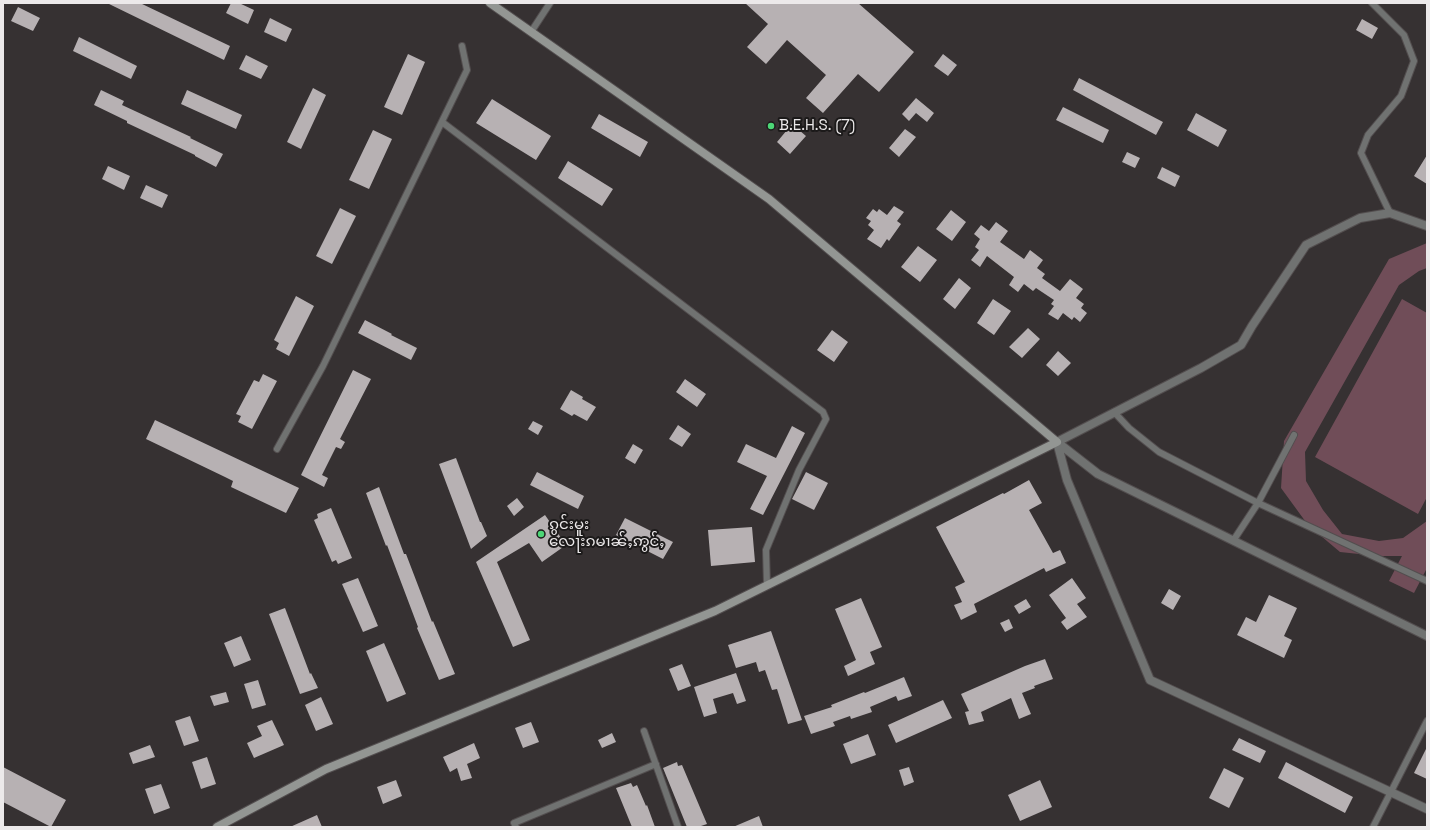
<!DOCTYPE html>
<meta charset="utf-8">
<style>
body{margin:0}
#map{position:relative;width:1430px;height:830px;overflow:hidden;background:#363132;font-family:"Space Grotesk",sans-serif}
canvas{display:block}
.frame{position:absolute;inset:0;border:4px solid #ece9ea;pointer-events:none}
</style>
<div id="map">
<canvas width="1430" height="830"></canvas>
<div class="frame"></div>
</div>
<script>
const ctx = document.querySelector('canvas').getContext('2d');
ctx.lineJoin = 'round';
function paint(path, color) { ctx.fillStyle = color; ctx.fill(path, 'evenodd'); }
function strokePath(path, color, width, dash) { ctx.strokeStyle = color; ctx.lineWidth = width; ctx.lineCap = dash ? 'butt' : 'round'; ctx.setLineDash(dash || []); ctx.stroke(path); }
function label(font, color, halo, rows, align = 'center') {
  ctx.font = font + ' "Space Grotesk","Noto Sans Myanmar",sans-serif'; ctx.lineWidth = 4; ctx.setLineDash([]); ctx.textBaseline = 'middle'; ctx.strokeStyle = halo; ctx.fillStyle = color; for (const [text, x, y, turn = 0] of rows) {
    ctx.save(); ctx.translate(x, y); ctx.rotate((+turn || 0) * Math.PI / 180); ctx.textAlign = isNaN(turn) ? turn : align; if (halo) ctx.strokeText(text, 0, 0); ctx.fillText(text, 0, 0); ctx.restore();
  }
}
paint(new Path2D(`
 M1427,243V268L1419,271L1399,285L1305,452L1306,481L1323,510L1342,534L1379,541L1403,538L1427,521V568L1414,593L1389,581L1402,556H1378L1340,552L1308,525L1281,488L1284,441L1389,259Z
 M1402,299L1427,313V497L1418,514L1315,457Z`), '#704d58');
paint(new Path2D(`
 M107,3H140L230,46L224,60Z
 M231,3H239L254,10L248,24L226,13Z
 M745,3H858L914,52L879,92L858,74L823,113L806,98L826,75L787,40L766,64L747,47L768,24Z
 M18,7L40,18L33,31L11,21Z
 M270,18L292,29L286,42L264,32Z
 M1362,19L1378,28L1372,39L1356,30Z
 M79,37L137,66L131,79L73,51Z
 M408,54L425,62L402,115L384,107Z
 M943,54L957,65L948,76L934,66Z
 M246,55L268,66L261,79L239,69Z
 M1079,78L1163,122L1156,135L1073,90Z
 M313,88L326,95L301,149L287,142Z
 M101,90L124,101L122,105L191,137L190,138L223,154L216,167L195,156V155L127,123V121L94,105Z
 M187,90L242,115L236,129L181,104Z
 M916,98L934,113L927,122L916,113L909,121L902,114Z
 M492,99L551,136L536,160L476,123Z
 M1063,107L1109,130L1103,143L1056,120Z
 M1196,113L1227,130L1218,147L1187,130Z
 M599,114L648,142L640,157L591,128Z
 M792,124L806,136L790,154L777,142Z
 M905,129L916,137L899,157L889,148Z
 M373,130L392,139L369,189L349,180Z
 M1127,152L1140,158L1135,168L1122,162Z
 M1427,155V184L1414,176Z
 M568,161L613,189L602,206L558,178Z
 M108,166L130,176L124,190L102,179Z
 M1162,167L1180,176L1175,187L1157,178Z
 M146,185L168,195L162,208L140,198Z
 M894,206L904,212L897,221L901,224L889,241L887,239L881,248L867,239L874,230L868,225L871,221L866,218L873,209L877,212L879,209L887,215Z
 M340,208L356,216L332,264L316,256Z
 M951,210L966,222L952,241L936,229Z
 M996,222L1008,231L1000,242L1024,259L1030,250L1043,260L1037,268L1045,274L1042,278L1060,291L1070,279L1083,289L1076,298L1084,304L1081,308L1087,313L1080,322L1074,317L1072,320L1063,313L1058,320L1048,314L1054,306L1051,304L1054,300L1036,288L1033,291L1024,284L1018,292L1009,285L1014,277L987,256L980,267L971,260L979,250L975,247L980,239L974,234L981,225L989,231Z
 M918,246L937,260L920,282L901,267Z
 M959,278L971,288L955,309L943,299Z
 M296,296L314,306L289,356L276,349L279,343L274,340Z
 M993,299L1011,311L994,335L977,323Z
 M365,320L392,334L391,335L417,348L411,360L358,333Z
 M1028,328L1040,339L1022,358L1009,347Z
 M832,330L848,342L834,362L817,350Z
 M1058,351L1071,363L1058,376L1046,365Z
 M353,370L371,379L340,439L345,442L341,449L336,447L322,475L328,478L324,487L301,475Z
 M263,374L277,381L252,429L238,422L241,416L236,414L254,380L259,382Z
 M685,379L706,394L697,407L676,392Z
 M571,390L583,397L582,399L596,407L587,421L574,414L572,416L560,409Z
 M155,420L299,488L286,513L231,487L233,481L225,477L146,439Z
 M533,421L543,426L538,435L528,429Z
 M678,425L691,434L682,447L669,439Z
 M792,426L805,433L763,515L750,509L767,476L737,462L746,444L776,458Z
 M633,444L643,450L635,464L625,458Z
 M456,458L480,522H481L487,536L471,549L439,464Z
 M537,472L584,496L578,509L530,485Z
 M806,472L828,483L814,510L792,499Z
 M1029,480L1042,503L1029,510L1053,553L1060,550L1066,563L1046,572L1044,568L974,604L977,612L961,620L954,605L962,602L955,587L965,582L936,527L1003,493L1004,494Z
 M379,487L404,554H406L432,622L433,621L455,674L439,680L417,628L418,627L387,545L386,546L366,493Z
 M517,498L524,507L514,516L507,506Z
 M331,508L352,558L338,564L336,560L332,562L314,520L318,518L317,514Z
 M545,515L566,545L542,562L529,543L497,562L530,640L513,647L476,562Z
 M625,518L673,542L663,559L616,535Z
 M752,527L755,562L711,566L708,530Z
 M358,578L378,626L363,632L342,584Z
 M1072,578L1086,598L1077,604L1087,617L1067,630L1061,622L1066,618L1049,595Z
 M1169,589L1181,596L1173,610L1161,603Z
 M1269,595L1297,608L1284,636L1292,640L1284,658L1237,635L1246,617L1256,622Z
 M861,598L882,647L870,652L875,664L848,676L844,666L856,660L835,609Z
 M1026,599L1031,607L1019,614L1014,606Z
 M285,608L310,674L311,673L318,688L300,694L269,614Z
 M1009,619L1013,628L1005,632L1000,623Z
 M771,631L802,720L788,724L777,689L772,690L765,670L759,672L756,662L736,668L728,645Z
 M241,636L251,660L234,667L224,643Z
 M384,643L406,694L387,702L366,651Z
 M1045,659L1053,679L1034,686L1035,688L1022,693L1031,714L1019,719L1011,698L981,712L984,721L969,725L965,712L969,711L961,694L1025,666Z
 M682,664L691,686L678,691L669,669Z
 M736,673L746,701L737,704L733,693L713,699L717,713L704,717L694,687Z
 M904,677L912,696L898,701L896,696L870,707L872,712L851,719L850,716L833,722L835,726L811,734L804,716L832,707L831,705L864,692L865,693Z
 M258,680L266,705L252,709L244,684Z
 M226,692L229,702L214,706L210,696Z
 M321,697L333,724L316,731L305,705Z
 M943,700L952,718L896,743L888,725Z
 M190,716L199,741L184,746L175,721Z
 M272,720L284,745L254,758L247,743L262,736L257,726Z
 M531,722L539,742L523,748L515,728Z
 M612,733L616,742L602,748L598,740Z
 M868,734L876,755L851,764L843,744Z
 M1239,738L1266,751L1260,763L1232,750Z
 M474,743L480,758L467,764L472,778L461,781L457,768L450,772L443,757Z
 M150,745L155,757L133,764L129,753Z
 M1427,747V779L1414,773Z
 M207,757L216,784L201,789L192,762Z
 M677,762L678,766L682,765L707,824L698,827H687L663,768Z
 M1286,762L1353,797L1345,813L1278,778Z
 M3,767L66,800L51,827L3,802Z
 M909,767L914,782L904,786L899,770Z
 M1224,768L1244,778L1229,808L1209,798Z
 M396,780L402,796L383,804L377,787Z
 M1040,780L1052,807L1020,821L1008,795Z
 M631,783L633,787L637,785L646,806L647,805L655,827H632L616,788Z
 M161,784L170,808L154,814L145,789Z
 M317,815L322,827H290Z
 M759,816L763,827H733Z`), '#b7b1b3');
const lane = new Path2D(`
 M1372,3L1404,35L1414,61L1401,96L1368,135L1361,153L1390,213
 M531,32L550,3
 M442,122L823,412L826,419L799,470L766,550L767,585
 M1114,412L1129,428L1159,452L1258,503L1427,581
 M277,449L323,366L467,70L462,46
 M1233,541L1258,503L1294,435
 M644,731L678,827
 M516,827L514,823L656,764
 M1373,827L1427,721`);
const street = new Path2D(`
 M1057,442L1067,480L1150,680L1427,809
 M1057,442L1201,368L1241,345L1252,326L1306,245L1360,218L1390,213L1427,226
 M1057,442L1098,474L1427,636`);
const secondary = new Path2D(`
 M217,827L326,769L715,611L1057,442L769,199L490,3`);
strokePath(lane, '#534e4f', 8);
strokePath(street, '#534e4f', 10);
strokePath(secondary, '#534e4f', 10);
strokePath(lane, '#707271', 6);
strokePath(street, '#707271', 8);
strokePath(secondary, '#939693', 8);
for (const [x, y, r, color] of [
 [771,126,4,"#4cd676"],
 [541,534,4,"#4cd676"]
]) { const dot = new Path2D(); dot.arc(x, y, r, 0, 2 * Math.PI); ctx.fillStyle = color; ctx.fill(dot); strokePath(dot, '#1c1a1a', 1.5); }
label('15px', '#ece9ea', '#1c1a1a', [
 ["B.E.H.S. (7)",779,126],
 ["ၵွင်းမူး",549,525],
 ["လေႃးၵမၢၼ်ႇဢွင်ႇ",549,542]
], 'left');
</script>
